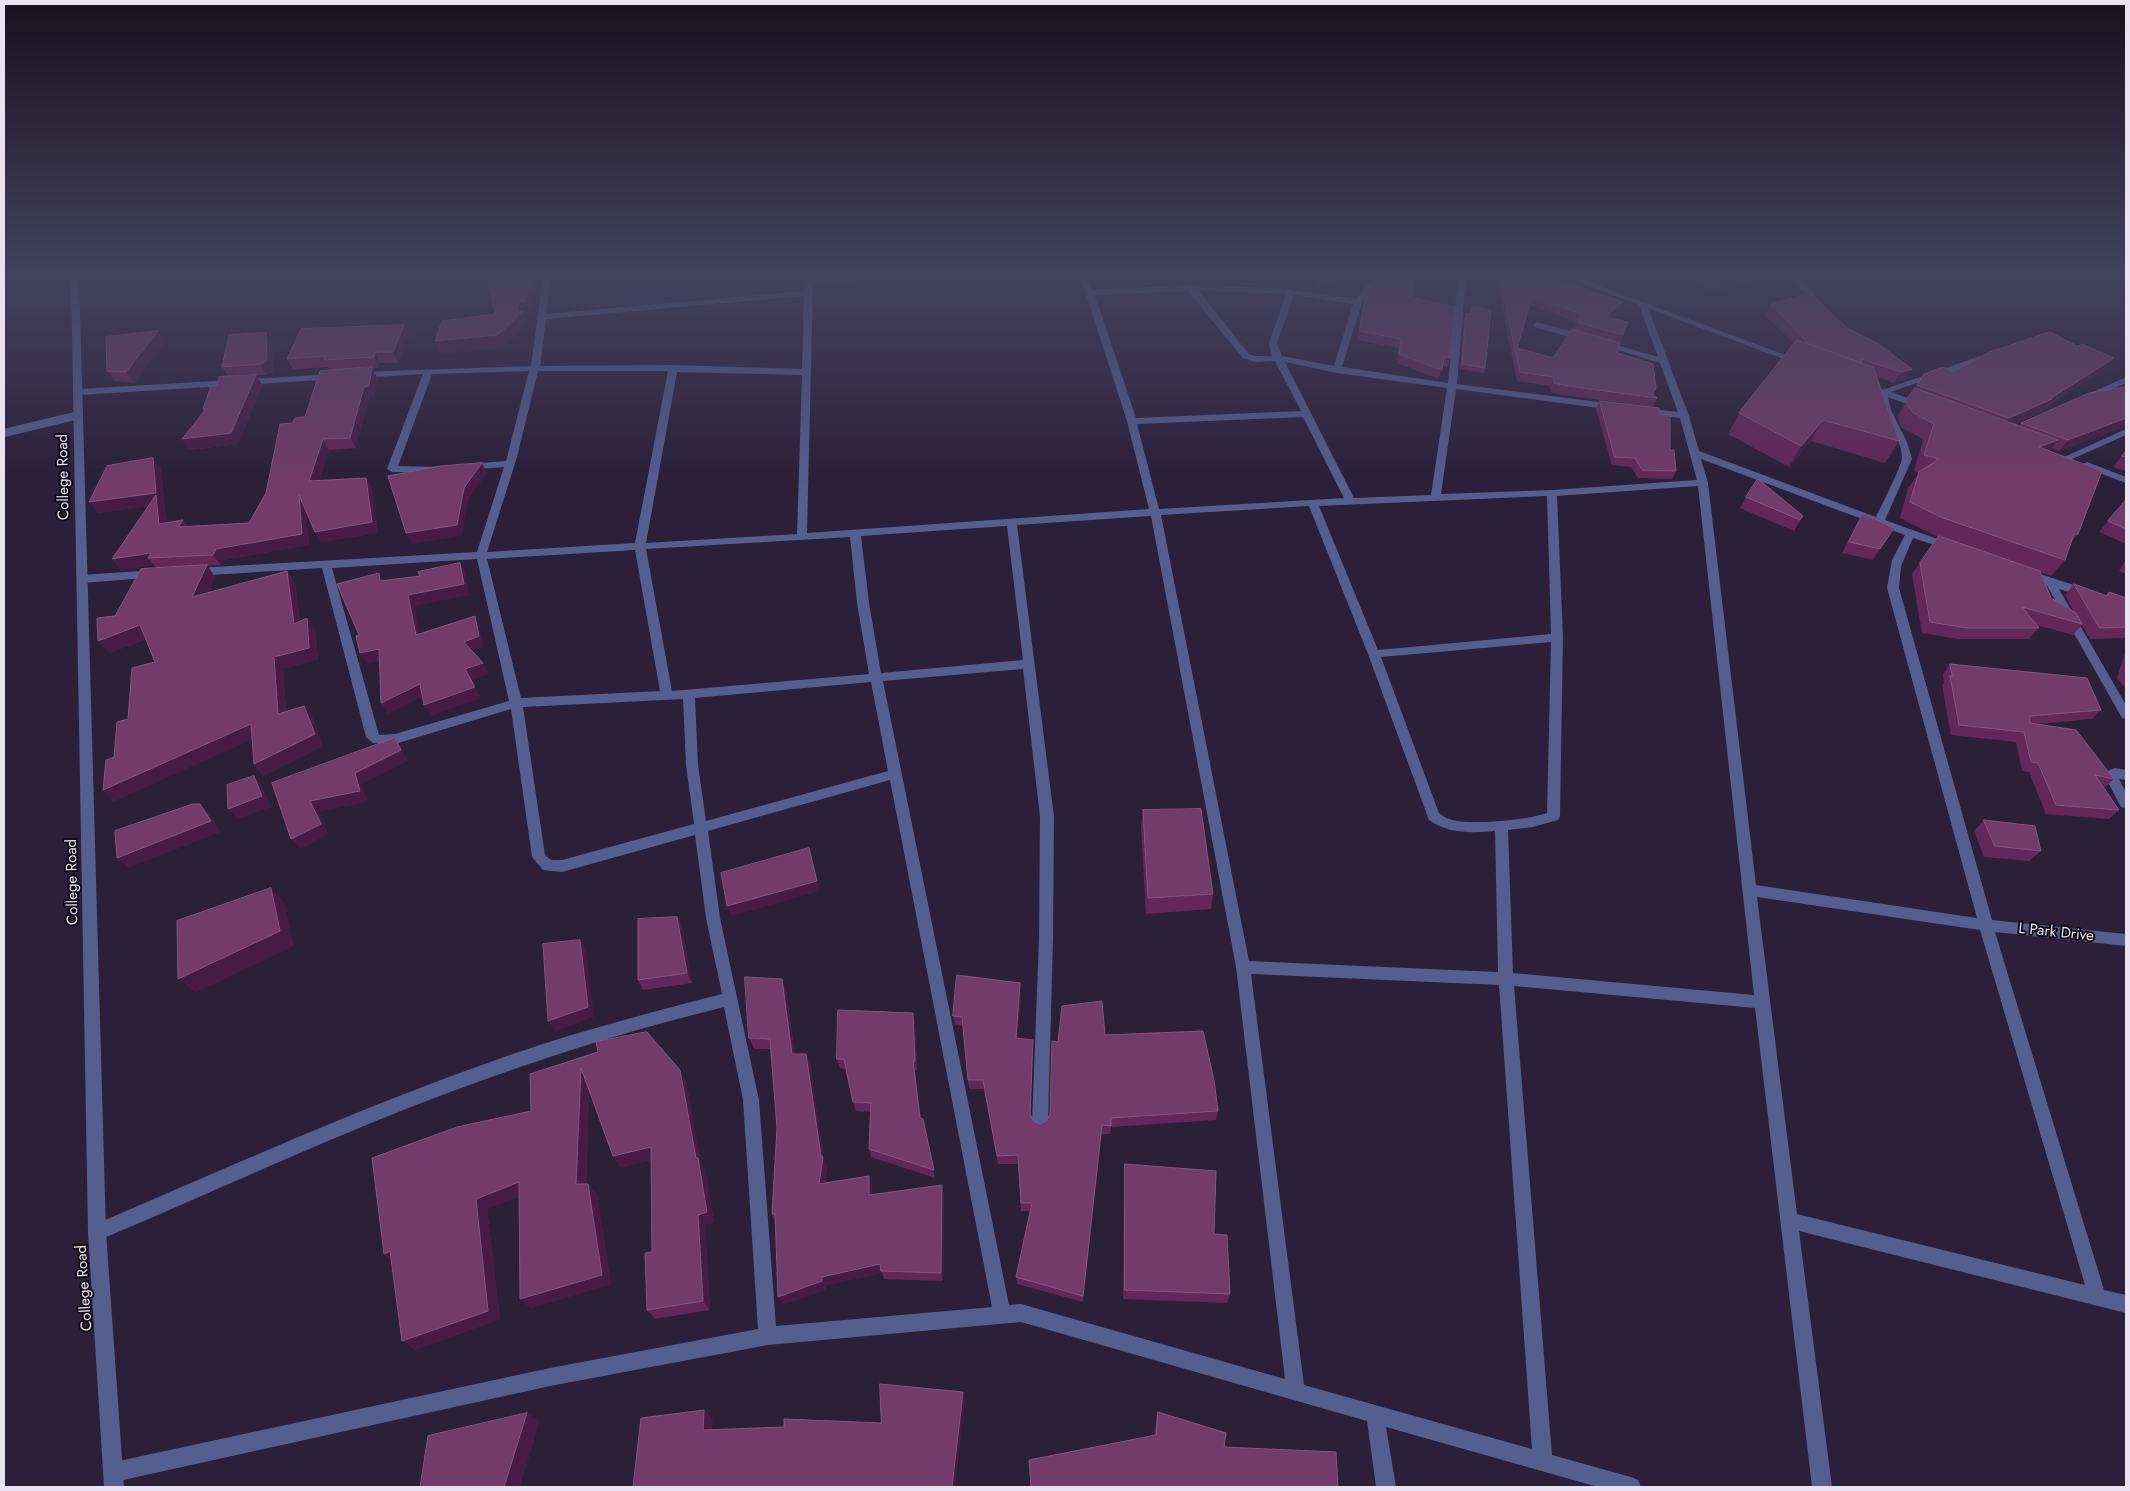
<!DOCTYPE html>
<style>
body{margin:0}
#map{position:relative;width:2130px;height:1491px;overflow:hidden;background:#2b1f39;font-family:Jost,sans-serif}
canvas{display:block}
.frame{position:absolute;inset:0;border:5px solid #e9e2f3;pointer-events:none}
</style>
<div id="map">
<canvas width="2130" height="1491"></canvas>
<div class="frame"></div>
</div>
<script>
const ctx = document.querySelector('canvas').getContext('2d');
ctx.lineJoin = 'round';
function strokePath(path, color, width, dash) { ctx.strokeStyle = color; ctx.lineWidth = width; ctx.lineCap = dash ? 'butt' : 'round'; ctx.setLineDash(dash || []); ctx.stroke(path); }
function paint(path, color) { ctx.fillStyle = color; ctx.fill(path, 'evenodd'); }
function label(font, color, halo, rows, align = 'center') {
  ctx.font = font + ' Jost,sans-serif'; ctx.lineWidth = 4; ctx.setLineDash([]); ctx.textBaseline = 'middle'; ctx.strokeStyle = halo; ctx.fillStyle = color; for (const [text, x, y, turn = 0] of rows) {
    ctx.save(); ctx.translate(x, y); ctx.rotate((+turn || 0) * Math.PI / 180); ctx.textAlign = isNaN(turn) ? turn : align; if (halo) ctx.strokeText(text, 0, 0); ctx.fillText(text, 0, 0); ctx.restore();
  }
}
strokePath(new Path2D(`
 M4,433L79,415`), '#545e8f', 8);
paint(new Path2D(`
 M543,276H551L546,314L804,291L805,276H813V279L883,276L879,278L813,284L807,533L1149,509L1127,421L1080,276H1088L1093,290L1187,285L1275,288L1356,299L1375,276H1383L1362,302L1342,367L1448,383L1458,276H1466L1457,384L1614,404L1619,407L1614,410L1456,389L1441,494L1552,490L1697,480L1680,418L1644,414L1639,411L1644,408L1678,412L1660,363L1599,344L1603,341L1658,357L1639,305L1640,303L1647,305L1689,416L1699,451L1876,517C1881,506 1902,466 1902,457C1901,435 1881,415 1877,392L1980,356H1986V360L1887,393L1891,410L1907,442L1912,459L1885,520L1954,545L1955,547L1950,550L1913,538L1901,566L1899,588L1992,920L2126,934V946L1995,932L2104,1290L2126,1295V1313L1799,1231L1832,1487H1812L1755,1008L1514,986L1552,1455L1631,1477L1638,1480L1641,1487H1598L1386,1427L1396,1487H1376L1367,1421L1021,1322L768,1345L550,1386L114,1482L107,1479L104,1472L107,1465L114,1462L550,1368L758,1329L743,1100L724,1007C644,1027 566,1050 489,1078C355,1125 228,1186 97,1241L91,1238L88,1232L91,1226C248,1159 405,1087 568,1036C619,1021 670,1007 722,994L706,918L695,835L562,872L543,870L532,857L511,709L395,744L373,743L366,737L322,568L195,576L190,572L195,568L477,552L504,467L467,470L462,467L467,464L506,461L529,371L432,374L398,466L441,467V471L437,472H392L387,469L423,374L359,378L354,375L359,372L531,366ZM1198,290L1286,294L1269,343L1272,356H1255L1249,354ZM1188,291L1243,358L1255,362L1275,361L1301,411L1136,418L1095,295ZM1294,295L1353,304L1334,366L1282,356L1277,343ZM804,296L802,369L673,365L540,366L546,319ZM1285,362L1337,373L1447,388L1431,495L1354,498ZM538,371H668L635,543L487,552L517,457ZM677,372L802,375L797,534L646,543ZM1303,417L1344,498L1159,509L1137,424ZM1701,459L1905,535L1892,560L1887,588L1977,918L1756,885L1708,483ZM1698,486L1754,995L1513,973L1508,830L1533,827L1558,820L1560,816L1563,637L1557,496ZM1547,496L1551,634L1378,650L1319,506ZM1309,506L1368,654L1429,820C1448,834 1472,833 1495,831L1498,972L1249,961L1161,515ZM1151,516L1236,967L1285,1379L1021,1304L1009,1305L883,681L1023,669L1040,817L1039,939L1032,1123L1034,1128L1040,1131L1046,1128L1048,1123L1053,939L1054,817L1017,525ZM1007,526L1023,660L881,673L869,603L861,536ZM850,537L857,603L869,674L672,691L646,549ZM635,550L660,691L521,698L487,559ZM477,559L509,701L395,734L379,735L332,568ZM1551,642L1547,813C1527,820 1469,826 1449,819C1446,818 1442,815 1439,813L1381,657ZM871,682L888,771L706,821L698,765L695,698ZM683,699L686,765L694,824L562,860H551L545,855L523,707ZM890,780L992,1307L776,1326L759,1100L720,918L708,831ZM1757,897L1980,930L2085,1285L1797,1214ZM1251,974L1499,985L1532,1449L1304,1385Z
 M1790,276H1798L1814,293V297H1808Z
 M1537,322L1587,336L1588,338L1584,341L1534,327L1533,325Z
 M334,374L339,377L337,379L79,395L74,392L79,389Z
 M2126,377V383L2088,400H2082L2080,398Z
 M2126,429V435L2070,460H2064L2062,458Z
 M155,570L159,571L160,574L159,577L82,583L77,579L82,575Z
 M2028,570L2089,590L2091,593L2085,597L2059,589L2126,705V719L2122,718L2046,584L2024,577L2023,574Z
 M2115,768L2126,770V780L2119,779L2126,792V808L2121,807L2104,775L2105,772Z`), '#545e8f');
paint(new Path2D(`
 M71,276H79L106,1232L124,1487H104L88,1232Z
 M1562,276H1573L1804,362L1797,364Z
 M1865,383L1925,404L1927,406L1925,408H1919L1862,388L1860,386Z
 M2087,462L2126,477V483L2084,467L2082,465Z`), '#545e8f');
paint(new Path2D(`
 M1006,276H1038V277L1008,280Z
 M1497,276H1538L1619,311L1610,318L1628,322L1617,353L1656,388L1653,395L1657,398L1653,407L1564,395L1551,392L1550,386L1517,381L1496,278ZM1529,305L1577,322L1574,330L1553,358L1517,348Z
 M1587,276H1625L1602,282Z
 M1693,276H1752L1749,284L1712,291Z
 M1366,293L1413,298L1450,358L1448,367L1442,366L1439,379L1397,363L1398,348L1357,340Z
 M1771,304L1847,328L1912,369L1905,379L1894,383L1877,377L1899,441L1885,463L1811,441L1789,467L1728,434L1739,413L1794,344L1765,315Z
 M1466,313L1485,368L1484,373L1460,369L1464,319Z
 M404,325L409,335L398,363H380L379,368H373L377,378L374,396L369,397L356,448L329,450L319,481L366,478L372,488L378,533L321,542L306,511L309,545L223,560L221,565L207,566L215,577L208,593L287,571L295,583L300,621L307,618L315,630L318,659L283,669L286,711L304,706L312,717L323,746L263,776L254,764L252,739L114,801L103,790L128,719L155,662L146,639L109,653L98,641L115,616L156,568L154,565L121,570L112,559L148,506L98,513L153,458L161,469L166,523L183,520L188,527L249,523L266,493L293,423L305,417L329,370L327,367L293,370L287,359Z
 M165,342L134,383L115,381L107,371Z
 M272,344L273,372L266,375H256L262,385L238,444L189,450L204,411L203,409L217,386L228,376L222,367Z
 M2105,369L2047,407L2044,411L2014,424L2019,426L2021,423L2126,387V426L2059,451L2052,448L2050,451L2078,534L2071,542L2065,560L2051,576L2041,572L2051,598L2074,612L2065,595L2074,584L2106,596L2109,592L2126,598V638L2090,639L2082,625L2073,635L2037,625L2039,628L2029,639H1958L1922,633L1912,574L1938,537L1900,518L1908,488L1919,473L1914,471L1923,439L1902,428L1897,417L1924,374L1953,372Z
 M1600,401L1660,415L1676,471L1672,479L1638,478L1631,467L1612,465L1596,409Z
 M2126,451V471L2113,467Z
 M1746,497L1803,516L1794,531L1740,508Z
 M2126,500V544L2099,532Z
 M1863,514L1894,528L1873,560L1842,553L1856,525Z
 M2126,560V574L2119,571Z
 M2126,650V689L2117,678Z
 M1950,664L2101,710L2092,719L2039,724L2114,779L2104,788L2119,810L2109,819L2046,814L2029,772L2022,771L2016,742L1951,735L1942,685L1944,683L1943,674Z
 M1143,810L1213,894L1211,909L1146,914L1141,826Z
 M1984,820L2041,851L2029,861L1984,857L1974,831Z
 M677,917L682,927L692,983L643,990L638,980Z
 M786,990L795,1054L810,1064L823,1158L827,1166L825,1183L872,1185V1194L944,1195L943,1281L884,1279L882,1273L826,1285V1289L783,1305L775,1220L772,1214L777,1128L770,1049H754L749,1038Z
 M1021,993L1017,1038L1033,1049L1030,1116L1033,1121L1039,1124L1047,1121L1050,1114L1058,1042L1105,1035L1218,1111L1216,1120L1111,1127L1110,1134H1101L1083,1302L1017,1284L1016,1277L1030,1211H1021L1018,1164H998L984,1089H969L963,1026L955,1025L953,1016Z
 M915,1022L917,1070H915L921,1119H923L935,1178L871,1157L869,1149L870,1112L856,1111L853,1102L845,1069L840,1068L837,1059Z
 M530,1074L686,1081L701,1163L705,1169L714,1222L705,1225L710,1310L655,1319L647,1310L652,1252L651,1160L621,1167L613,1156L589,1090L586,1184H588L597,1194L611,1284L531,1308L520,1299V1196L487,1209L500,1319L415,1350L391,1260L384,1254L531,1111Z
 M1125,1164L1214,1234L1230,1294L1227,1303L1123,1299L1124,1175Z
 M1158,1412L1224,1447L1154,1436L1156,1420Z`), '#64275a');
paint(new Path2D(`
 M532,276H539L530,314H524L528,324L503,348L440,354L435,341L517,312L519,302Z
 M1329,276H1339L1317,290L1318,282Z
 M1605,276H1625L1602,282Z
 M1749,276H1752L1749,284L1712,291L1716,282Z
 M1623,302L1619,311L1602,325L1605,317Z
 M404,325L409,335L398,363L393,352Z
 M158,331L165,342L134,383L126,372Z
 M266,333L272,344L273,372L266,375L260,364Z
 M375,352L380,363L379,368L374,357Z
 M2114,358L2105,369L2047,407L2044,411L2001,429L2009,418L2048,400Z
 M372,367L377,378L374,396L369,397L356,448L350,438L364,387Z
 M1912,369L1905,379L1894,383L1901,372Z
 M256,375L262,385L238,444L189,450L182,439Z
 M2126,418V426L2059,451L2068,440Z
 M1823,420L1811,441L1789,467L1801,446Z
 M323,439L329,450L316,492L309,481Z
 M2058,440L2046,456L2039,447Z
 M153,458L161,469L167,534L159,524L157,505L98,513L89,502Z
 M482,463L487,473L469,498L462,536L412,544L406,533L464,488Z
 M366,478L372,488L378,533L321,542L315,532Z
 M299,495L306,506L309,545L223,560L221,565L213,555L216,549Z
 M183,520L191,531L178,527Z
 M151,553L148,558L154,565L121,570L112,559Z
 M460,563L466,574L469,595L415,606L422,646L416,635L408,595Z
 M207,565L215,577L201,609L192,597Z
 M287,571L295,583L302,636L294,624Z
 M379,573L385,584L380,581Z
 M475,616L480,627L484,647L469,653L464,642Z
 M307,618L315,630L318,659L283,669L287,726L278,714L274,657Z
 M140,625L150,637L109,653L98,641Z
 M379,649L386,660L367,664L360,653Z
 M483,663L489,674L472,680L465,669Z
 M420,684L426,695L388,714L381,703Z
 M475,687L481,698L431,716L424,705Z
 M304,706L312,717L323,746L263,776L254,764Z
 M251,724L260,736L114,801L103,790Z
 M395,738L402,749L408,761L362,784L368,802L318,812L329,834L300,849L291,839L310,801L355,773Z
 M254,776L263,787L271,807L238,819L228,809Z
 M200,804L209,814L221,832L128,868L117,858Z
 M809,848L820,891L732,916L727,906Z
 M271,888L285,904L294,946L195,993L178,979Z
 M677,917L682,927L692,983L687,973Z
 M580,940L586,950L594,1017L555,1031L548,1021Z
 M782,979L786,990L796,1065L792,1054Z
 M1020,983L1021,993L1017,1048L1016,1038Z
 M913,1013L915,1022L917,1070L915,1061Z
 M1033,1040V1049L1030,1123V1114Z
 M806,1054L810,1064L823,1158L827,1166L823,1193L819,1184L821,1156Z
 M913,1061L915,1070L922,1127L920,1118Z
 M581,1068L590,1079L585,1194L576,1184Z
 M680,1070L686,1081L701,1163L705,1169L714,1222L705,1225L710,1310L703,1301L696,1158Z
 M1102,1125L1101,1134L1083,1302V1296Z
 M651,1147L658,1158L621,1167L613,1156Z
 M869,1176L872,1185V1204L869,1195Z
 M519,1182L529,1193L487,1209L500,1319L415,1350L402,1341L476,1199Z
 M588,1184L597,1194L611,1284L531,1308L520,1299Z
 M942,1185L944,1195L943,1281L941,1273Z
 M390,1251L397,1263L384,1254Z
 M880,1264L882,1273L826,1285V1289L783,1305L778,1297L822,1277Z
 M963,1392L965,1401L955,1487H952Z
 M704,1410L713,1418L711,1438L703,1430Z
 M527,1413L540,1421L520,1487H504Z`), '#471b46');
const building = new Path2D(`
 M488,276H532L525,301L519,302L517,312L523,311L498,335L435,341L442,321L495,314Z
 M1320,276H1329L1318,282Z
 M1380,276L1413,282V298L1455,307L1450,358L1444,357L1442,370L1439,369L1399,354L1401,339L1359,331L1366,293Z
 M1500,276H1538L1557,279L1623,302L1605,317L1628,322L1623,335L1577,322L1582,314L1532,297L1517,348L1553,358L1572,329L1620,343L1617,353L1653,364L1656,388L1652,394L1657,398L1568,386L1554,383L1553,377L1520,372Z
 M1708,276H1749L1716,282Z
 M1811,294L1847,328L1877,343L1912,369L1901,372L1861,359L1862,363L1805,342H1807L1771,304Z
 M1472,306L1491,310L1485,368L1462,364L1466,313L1470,314Z
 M404,325L393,352H375L374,357L324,360L325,356L287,359L301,329Z
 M158,331L126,372L107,371L106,337Z
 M2050,332L2077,346L2082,344L2114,358L2048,400L2052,399L2009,418L1917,385L1924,374L1943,367L1953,372L1990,352Z
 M266,333L267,361L260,364L222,367L229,335Z
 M1797,340L1873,367L1899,441L1823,420L1801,446L1739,413Z
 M372,367L369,386L364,387L350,438L323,439L309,481L366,478L372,522L315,532L299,495L302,534L216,549L213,555L148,558L151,553L112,559L156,495L159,524L183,520L178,527L249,523L266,493L280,424L293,423L295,418L305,417L320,371Z
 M256,375L231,433L182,439L206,409H203L211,386H217L219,377Z
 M2126,387V418L2068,440L2021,423L2089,393Z
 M1915,388L2058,440L2039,447L2102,471L2078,534H2074L2065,560L1943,518L1910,502L1919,472L1939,459L1924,455L1934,424L1912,412L1906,401Z
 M1600,401L1659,408L1660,415H1670V450H1674L1676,471L1642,470L1635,458L1615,457Z
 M2126,451V457L2122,456Z
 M153,458L156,493L89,502L107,466Z
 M482,463L464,488L457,525L406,533L388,476L440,466Z
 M1758,479L1803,516L1800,520L1746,497Z
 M2126,500V529L2108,521Z
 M1863,514L1894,528L1880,549L1849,542Z
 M1939,536L2040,571L2051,598L2076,613L2082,624L2022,607L2039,628H1967L1930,622L1920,563Z
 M460,563L464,584L408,595L416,635L475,616L479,636L464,642L483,663L465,669L475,687L424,705L420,684L381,703L379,649L360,653L356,636L359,635L337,584L379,573L380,581L420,576L418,572Z
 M207,565L192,597L287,571L294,624L307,618L309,648L274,657L278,714L304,706L315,734L254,764L251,724L103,790L106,760L114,757L117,722L128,719L132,668L155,662L140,625L98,641L97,618L115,616L141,569Z
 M2074,584L2107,596L2109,592L2126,598V627L2100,628Z
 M1950,664L2087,678L2101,710L2030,716V723L2076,730L2114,779L2095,775L2119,810L2056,805L2038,763L2031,762L2024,732L1959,725L1950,676H1952Z
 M395,738L401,750L355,773L360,791L310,801L321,824L291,839L272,783Z
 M254,776L262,796L228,809L227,785Z
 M193,804H200L211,821L117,858L115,831Z
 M1201,809L1213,894L1148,898L1143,810Z
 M1984,820L2035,826L2041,851L1995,846Z
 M809,848L817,881L727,906L721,873Z
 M271,888L280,931L178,979L177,921Z
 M677,917L687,973L638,980V919Z
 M580,940L588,1007L548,1021L543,944Z
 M957,975L1020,983L1016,1038L1033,1040L1030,1114L1033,1121L1039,1124L1047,1121L1050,1114L1052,1041L1058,1042L1062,1006L1102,1001L1105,1035L1203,1031L1214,1080L1218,1111L1111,1118V1126L1102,1125L1083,1296L1016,1277L1032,1203H1021L1018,1155L997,1156L983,1080H968L962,1017L953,1016Z
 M745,977L782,979L792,1054H806L821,1156L823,1157L819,1184L869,1176V1195L942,1185L941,1273L881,1271L880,1264L822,1277V1281L778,1297L775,1214H772L777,1128L770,1039L749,1038Z
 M838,1010L913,1013L915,1061H913L920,1118L923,1119L934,1170L869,1149L871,1103L853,1102L844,1059H837Z
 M647,1032L680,1070L696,1158H698L707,1212L698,1215L703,1301L647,1310L645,1253L652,1252L651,1147L613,1156L581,1068L576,1184H588L602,1275L520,1299L519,1182L476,1199L488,1311L402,1341L390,1251L384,1254L372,1158L457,1127L531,1111L530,1074L598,1052L596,1042Z
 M1125,1164L1216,1171L1214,1234L1227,1235L1230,1294L1125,1290Z
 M880,1384L963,1392L952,1487H633L641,1418L704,1410L703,1430L784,1427V1419L881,1423Z
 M1158,1412L1226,1433L1224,1447L1336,1452L1338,1487H1031L1029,1460L1156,1435Z
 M527,1413L504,1487H420L428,1436Z`);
paint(building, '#723b6a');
strokePath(building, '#855580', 1);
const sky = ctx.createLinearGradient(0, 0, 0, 485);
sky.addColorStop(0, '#18111f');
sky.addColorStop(0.57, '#44425f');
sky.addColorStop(1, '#44425f00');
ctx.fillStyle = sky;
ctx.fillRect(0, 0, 2130, 485);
label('15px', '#e9e2f3', '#110c17', [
 ["College Road",64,477,-91],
 ["College Road",73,882,-91],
 ["L Park Drive",2056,933,6],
 ["College Road",85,1288,-94]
]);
</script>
